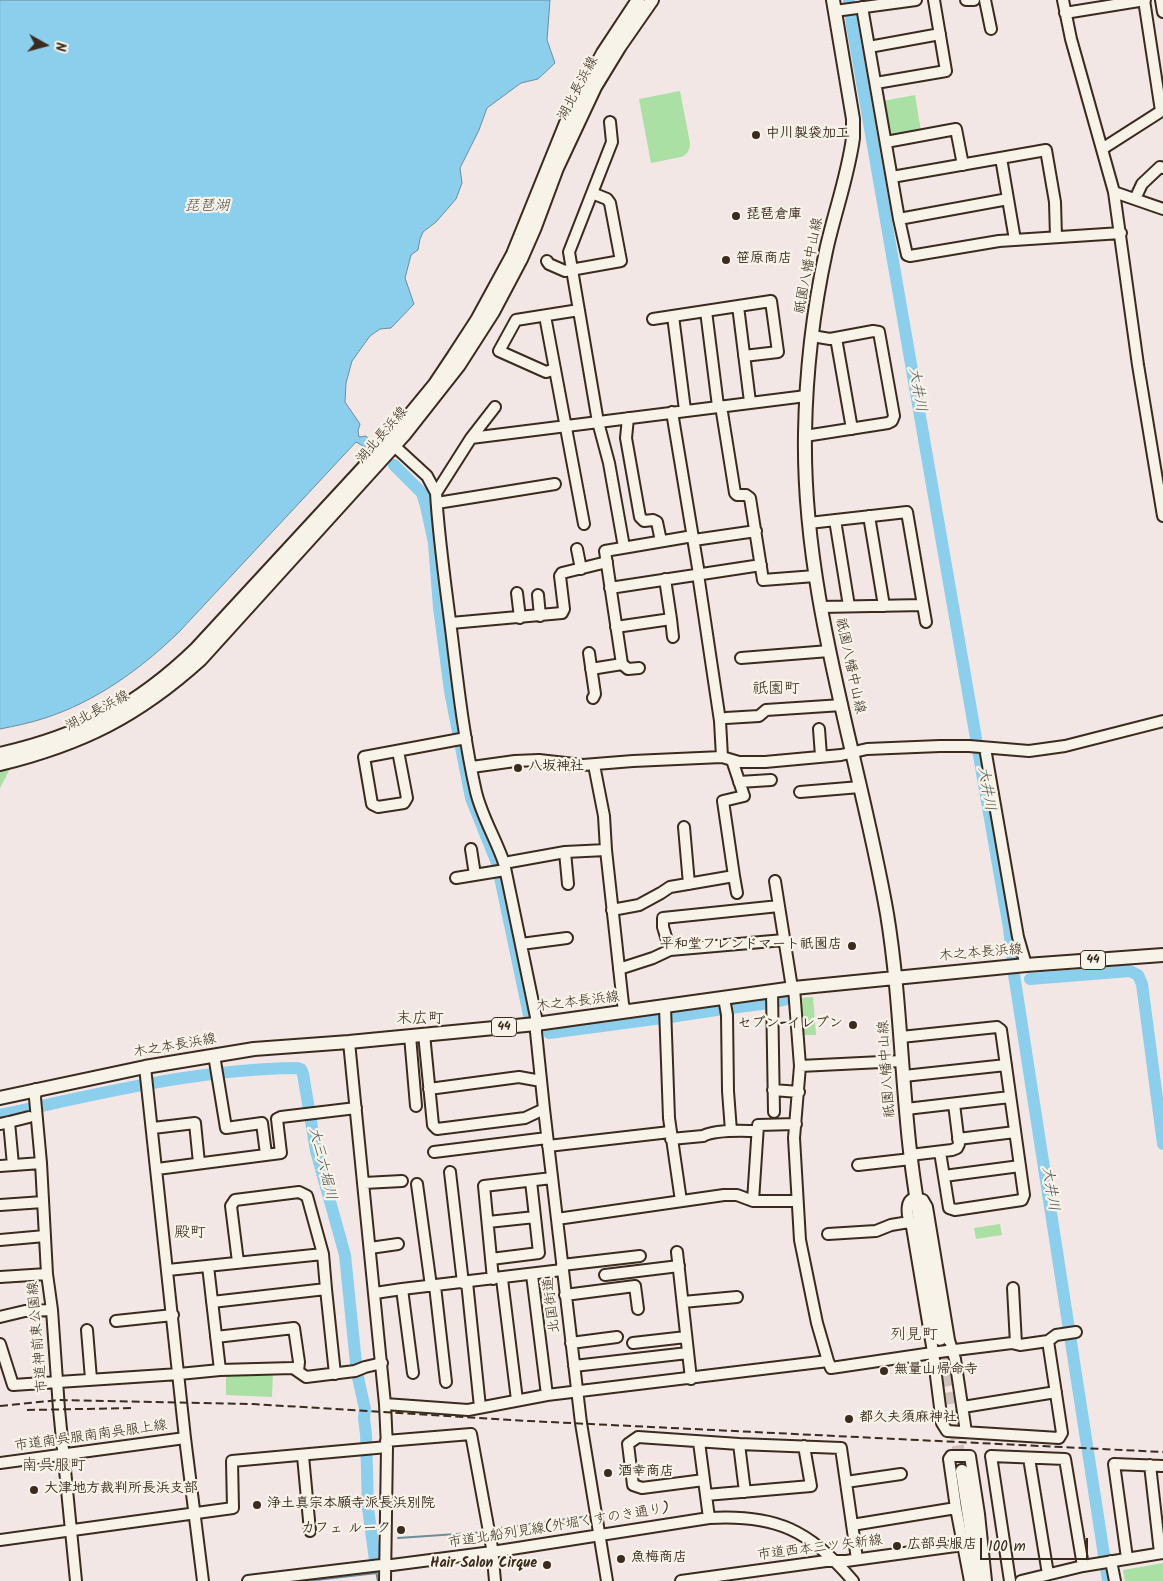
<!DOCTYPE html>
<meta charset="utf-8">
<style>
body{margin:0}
#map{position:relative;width:1163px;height:1581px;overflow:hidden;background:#f3e7e6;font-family:Kalam,sans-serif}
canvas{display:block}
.north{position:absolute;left:20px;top:20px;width:50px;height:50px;-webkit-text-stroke:4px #f7f3e8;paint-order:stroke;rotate:97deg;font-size:14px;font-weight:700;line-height:20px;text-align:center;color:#3b2a1e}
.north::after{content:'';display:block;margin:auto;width:18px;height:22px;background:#3b2a1e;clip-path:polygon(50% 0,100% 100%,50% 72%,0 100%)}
.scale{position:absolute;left:980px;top:1538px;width:108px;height:22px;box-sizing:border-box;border:2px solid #3b2a1e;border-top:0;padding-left:6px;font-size:15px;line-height:18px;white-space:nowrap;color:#3b2a1e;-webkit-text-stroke:4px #f7f3e8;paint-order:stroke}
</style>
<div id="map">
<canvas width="1163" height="1581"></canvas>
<div class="north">N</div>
<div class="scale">100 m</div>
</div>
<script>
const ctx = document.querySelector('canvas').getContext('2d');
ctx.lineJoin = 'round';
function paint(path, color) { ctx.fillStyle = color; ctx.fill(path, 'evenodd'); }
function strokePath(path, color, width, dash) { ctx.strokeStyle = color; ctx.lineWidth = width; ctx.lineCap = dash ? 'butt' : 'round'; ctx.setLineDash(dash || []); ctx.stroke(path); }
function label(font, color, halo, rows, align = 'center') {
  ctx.font = font + ' Kalam,"Klee One",sans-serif'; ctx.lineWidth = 4.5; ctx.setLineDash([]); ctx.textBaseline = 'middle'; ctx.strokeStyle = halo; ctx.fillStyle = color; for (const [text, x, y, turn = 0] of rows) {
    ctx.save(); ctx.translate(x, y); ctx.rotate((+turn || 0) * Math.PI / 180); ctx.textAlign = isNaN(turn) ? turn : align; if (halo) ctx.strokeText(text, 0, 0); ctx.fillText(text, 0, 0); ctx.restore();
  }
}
paint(new Path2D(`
 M680,91L690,143C690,150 687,155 681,157L651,163L639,99Z
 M915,95L921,131L893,136L888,133L883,101Z
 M11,767L0,788V769Z
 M813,997L816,1035H802L798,998Z
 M1000,1224L1002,1235L976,1239L974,1228Z
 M273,1372L272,1397L226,1395V1374Z
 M1163,1563V1581H1125L1123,1570Z`), '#aae0a3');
const water = new Path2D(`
 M0,0H550L547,40L555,63L538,79L521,83L487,108L479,130L460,168L462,183L456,199L436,222L423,232L420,239L418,250L411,255L405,278L414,304L391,328L380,329L370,336L352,361L346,383L345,402L360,424L358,431L359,437L366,436L372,444L368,449L356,442L179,632C141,669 95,702 45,718C30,723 15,726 0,729Z`);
paint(water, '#8bcfec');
strokePath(water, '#6b8d9a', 1);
strokePath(new Path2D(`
 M493,1529L589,1516
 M398,1538L486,1532
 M376,1571L378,1581
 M307,1581L377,1573`), '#6b8d9a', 2);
strokePath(new Path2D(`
 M849,0L852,25L1009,928L1014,974L1108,1581
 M394,465L422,493L426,506L434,543L439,607L450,691L471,798L497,863L529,1015
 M1030,979L1130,971L1138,975L1142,984L1163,1144
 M775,1002L792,998
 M730,1008L769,1003
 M670,1017L723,1009
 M549,1033L662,1018
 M0,1115C98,1094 196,1069 297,1068L301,1069L303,1074L316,1151L345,1255L357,1373L365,1409L364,1418L366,1434L368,1508L375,1560`), '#8bcfec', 12);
strokePath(new Path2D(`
 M940,1339L962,1471`), '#cec1be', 12, [12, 6]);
const minor = new Path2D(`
 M966,0H974
 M985,0L991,29
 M1063,0L1071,39L1114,192L1138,365L1163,516
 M1144,0L1161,111
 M1161,0L1163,12
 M862,7L899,219L907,255L910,256L999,241L1121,233
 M835,11L916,0
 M1065,13L1145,0
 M869,47L940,34
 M876,83L946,71L934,0
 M610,122L612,142L569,252L598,422L609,463L624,547
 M886,142L956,129L963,165
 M1102,149L1163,110
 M1001,158L1015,240
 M892,177L1046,150L1055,202L1056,237
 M1114,192L1163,209
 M1135,199L1142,184L1160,167L1163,168
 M899,219L1008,199
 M547,261L549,264L565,271L621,261L610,203L607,199L592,193
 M738,306L750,402
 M706,311L718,406
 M545,316L584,524
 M673,316L685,410
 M653,319L771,301L778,352L744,356
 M836,338L852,429
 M555,369L546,372L499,351L516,320L579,310
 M721,406L735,493L737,495H746L750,498L763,580L815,576
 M672,412L699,574
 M628,418L626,438L640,517L644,521L653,520L657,522L661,541
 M805,436L888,423L892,421L894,416L879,332L873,331L830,339L812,336
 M471,438L806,396
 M390,442L427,476L436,493C439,544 447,595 453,645C459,694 465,744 476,792C482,817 496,839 504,863L536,1017V1032L544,1109L581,1423L607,1581
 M436,493L471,438L495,407
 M437,503L555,484
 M869,516L884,606
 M835,520L849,606
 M809,523L907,512L923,605L821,607
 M694,540L756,531
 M577,549L581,569
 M698,574L720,721L722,757
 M610,588L761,565
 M517,593L520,618
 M538,595L540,616
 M923,605L926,622
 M671,619L673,637
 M451,623L562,613L564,609L560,576L562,573L607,562
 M616,627L671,619L665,579
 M589,653L595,694L593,698
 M741,658L829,651
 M622,664L628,669L639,668
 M591,669L622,664L605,551L693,536
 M726,718L759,716L766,710L842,705
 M819,729L821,756
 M985,748L1018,937L1026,965
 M398,751L407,798L404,803L378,807L372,804L364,757L466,738
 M594,765L604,816L606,850L623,1004L626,1012
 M472,767L515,761L539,760L583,765L633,761L722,757L739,762H765L841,755L867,749L940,746H969L1029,751L1065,746L1163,721
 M739,782L771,780
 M800,792L860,787
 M684,827L689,884
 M471,849L475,875
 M565,852L568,884
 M504,863L565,852L606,850
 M734,876L737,893
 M456,878L505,870
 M775,881L792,988
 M779,906L663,918V927L670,950L784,940
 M612,910L639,905L661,893L670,887L734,876L723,801L744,796L732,760
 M521,944L567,938
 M619,969L653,958L670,950
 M794,988L800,1066L794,1138L800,1240L817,1323L828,1361
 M772,991L774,1112
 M724,998L727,1015L728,1091L731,1131
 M665,1007L669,1118L681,1201
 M424,1034L433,1125L437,1129L525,1118L544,1109
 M410,1036L416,1106
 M901,1037L997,1027L1001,1030L1024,1195L1022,1200L955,1210L949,1208L940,1152
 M349,1042L385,1404L387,1447L385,1581
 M214,1055L226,1128L262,1123L266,1154
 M800,1066L902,1061
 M145,1067L185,1438L203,1581
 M904,1076L1006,1065
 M36,1089L35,1098L41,1163L47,1274L52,1310L59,1409L76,1581
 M429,1089L519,1077L541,1081
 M773,1090L799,1092
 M906,1109L1010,1097
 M9,1122L29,1117
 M0,1124L9,1122L13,1165
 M153,1128L195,1123L199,1163
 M671,1139L703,1136C716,1129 743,1131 757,1131
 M958,1139L1015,1132
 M548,1146L670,1132
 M434,1152L547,1138
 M910,1155L952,1150L957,1148L959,1144L954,1104
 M858,1165L911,1159
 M0,1166L41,1163
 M157,1169L281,1153L277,1119L281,1117L356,1108
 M450,1172L463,1283
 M944,1176L1020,1166
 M364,1183L402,1181
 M417,1184L431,1286
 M753,1201L758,1125L796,1124
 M0,1205L43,1202
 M557,1219L724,1195H737L753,1201H797
 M488,1222L535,1217
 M828,1234L876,1231L891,1225L909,1222
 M0,1240L45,1236
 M370,1248L398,1244
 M677,1252L691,1379
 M491,1259L539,1253L531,1181
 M562,1265L640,1256
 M208,1266L220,1370
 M168,1270L323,1254
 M605,1275L679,1266
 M0,1277L47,1274
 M493,1279L484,1186L552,1178
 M502,1279L517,1400
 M467,1282L480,1407
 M435,1286L446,1382
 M1013,1288L1016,1344
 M326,1289L335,1374
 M402,1289L562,1270
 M375,1293L402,1289L413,1373
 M565,1295L635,1286L638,1309
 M212,1302L326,1289L323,1254L307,1196L299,1192L235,1200L231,1206L238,1262
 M683,1302L737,1297
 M0,1317L25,1311L52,1310
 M116,1321L173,1315
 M87,1330L91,1379
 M216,1337L294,1328L299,1362L298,1371
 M1048,1341L1056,1335L1076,1332
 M571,1343L617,1337
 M633,1343L686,1337
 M0,1344L13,1385L179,1374L220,1370L293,1368L306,1377L355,1371L365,1367L382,1363
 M947,1351C950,1350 953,1350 955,1350L1012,1343L1020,1345L1048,1341L1062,1433L1059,1438L947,1431L942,1423L933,1352L912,1227C907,1217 902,1192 923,1200L927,1207L949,1340C951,1347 953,1353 955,1359L966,1432
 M574,1366L688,1353
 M547,1395L828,1361L831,1368L939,1352
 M385,1404L468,1410L547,1395L532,1275
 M963,1407L1056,1392
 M386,1441L471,1434L492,1548L495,1581
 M699,1442L709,1518
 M303,1456L310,1531
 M1029,1458L1048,1574
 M0,1463L185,1438
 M1150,1465L1160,1553
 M704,1480L642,1488L633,1485L628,1444L638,1437L739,1444
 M846,1482L901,1474
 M745,1492L739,1444L841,1448L857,1559
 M706,1495L811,1486L804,1446
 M852,1525L956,1508
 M0,1540L233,1508L232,1461L387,1447
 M1127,1558L1114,1464L1163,1466
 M1111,1561L1115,1581
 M248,1581L381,1565H392L492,1552L709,1518C775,1514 810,1530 853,1581
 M681,1581L826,1561H846L963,1545
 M970,1581L956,1508L949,1459L951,1456H970L979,1514L986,1581
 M1010,1581L991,1456L1065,1459L1083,1566
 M1021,1581L1083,1566L1163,1553`);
const major = new Path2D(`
 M833,0L853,119V138C848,176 834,214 826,251C813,311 806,372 805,433C802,598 859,754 887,914C900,993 901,1073 910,1151C917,1213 930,1277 940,1339
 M0,754C80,736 137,706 196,649L389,440L435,384L453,357L477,320L513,254L566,123L586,84L603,53L638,0
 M0,764C82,744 138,716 201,659L404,435L459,365L493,312L521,259L535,227L557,168L595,87L620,46L652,0
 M0,1098L145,1067L254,1049L349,1042L536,1024L794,988L1026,965L1163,955
 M962,1471L979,1581`);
strokePath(minor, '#3b2a1e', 14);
strokePath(major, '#3b2a1e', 16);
strokePath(minor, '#f7f3e8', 10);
strokePath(major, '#f7f3e8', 12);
strokePath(new Path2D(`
 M0,1406L59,1400L253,1404L529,1421L1163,1452
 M27,1410L135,1408`), '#3b2a1e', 2, [8, 4]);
const minorBridge = new Path2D(`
 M939,1352L947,1351`);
strokePath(minorBridge, '#3b2a1e', 14, []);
strokePath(minorBridge, '#f7f3e8', 10);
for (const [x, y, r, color] of [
 [756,135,5,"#3b2a1e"],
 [736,216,5,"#3b2a1e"],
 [726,260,5,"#3b2a1e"],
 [518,768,5,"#3b2a1e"],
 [852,946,5,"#3b2a1e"],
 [853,1025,5,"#3b2a1e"],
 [884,1371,5,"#3b2a1e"],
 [849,1419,5,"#3b2a1e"],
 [608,1473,5,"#3b2a1e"],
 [34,1490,5,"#3b2a1e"],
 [257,1505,5,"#3b2a1e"],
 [401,1530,5,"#3b2a1e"],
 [897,1546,5,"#3b2a1e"],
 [621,1559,5,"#3b2a1e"],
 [547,1565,5,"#3b2a1e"]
]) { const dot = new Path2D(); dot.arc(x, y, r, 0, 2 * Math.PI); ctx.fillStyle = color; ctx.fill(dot); strokePath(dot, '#f7f3e8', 2); }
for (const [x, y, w] of [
 [1093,960,25],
 [504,1027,25]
]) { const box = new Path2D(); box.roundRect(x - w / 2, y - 9.5, w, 19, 4); ctx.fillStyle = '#f7f3e8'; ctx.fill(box); strokePath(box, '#3b2a1e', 1); }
label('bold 12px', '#3b2a1e', null, [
 ["44",1093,960],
 ["44",504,1027]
]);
label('14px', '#3b2a1e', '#f7f3e8', [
 ["湖北長浜線",579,89,-62],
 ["祇園八幡中山線",810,266,-79],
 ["湖北長浜線",383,436,-49],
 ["祇園八幡中山線",849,666,78],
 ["湖北長浜線",98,712,-28],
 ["木之本長浜線",981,954,-5],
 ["木之本長浜線",578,1003,-7],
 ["木之本長浜線",175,1047,-10],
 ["祇園八幡中山線",888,1069,-94],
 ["北国街道",553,1305,-97],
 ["市道神前東公園線",39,1337,-95],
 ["市道南呉服南南呉服上線",91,1437,-8],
 ["市道北船列見線(外堀くすのき通り)",559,1527,-9],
 ["市道西本三ツ矢新線",820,1549,-7]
]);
label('bold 14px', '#3b2a1e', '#f7f3e8', [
 ["中川製袋加工",766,135],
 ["琵琶倉庫",746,216],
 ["笹原商店",736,260],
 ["八坂神社",528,768],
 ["平和堂フレンドマート祇園店",842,946,"right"],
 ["セブン-イレブン",843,1025,"right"],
 ["無量山帰命寺",894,1371],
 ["都久夫須麻神社",859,1419],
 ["酒幸商店",618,1473],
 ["大津地方裁判所長浜支部",44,1490],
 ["浄土真宗本願寺派長浜別院",267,1505],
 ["カフェ ルーク",391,1530,"right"],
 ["広部呉服店",907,1546],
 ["魚梅商店",631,1559],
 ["Hair Salon Cirque",537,1565,"right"]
], 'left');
label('italic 15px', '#4f5352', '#f7f3e8', [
 ["琵琶湖",207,207],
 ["大井川",916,390,80],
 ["大井川",985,789,80],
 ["大三六堀川",321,1164,76],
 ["大井川",1049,1189,81]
]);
label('16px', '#3b2a1e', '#f7f3e8', [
 ["祇園町",776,690],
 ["末広町",420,1020],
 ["殿町",190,1234],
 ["列見町",914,1336],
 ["南呉服町",54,1467]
]);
</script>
